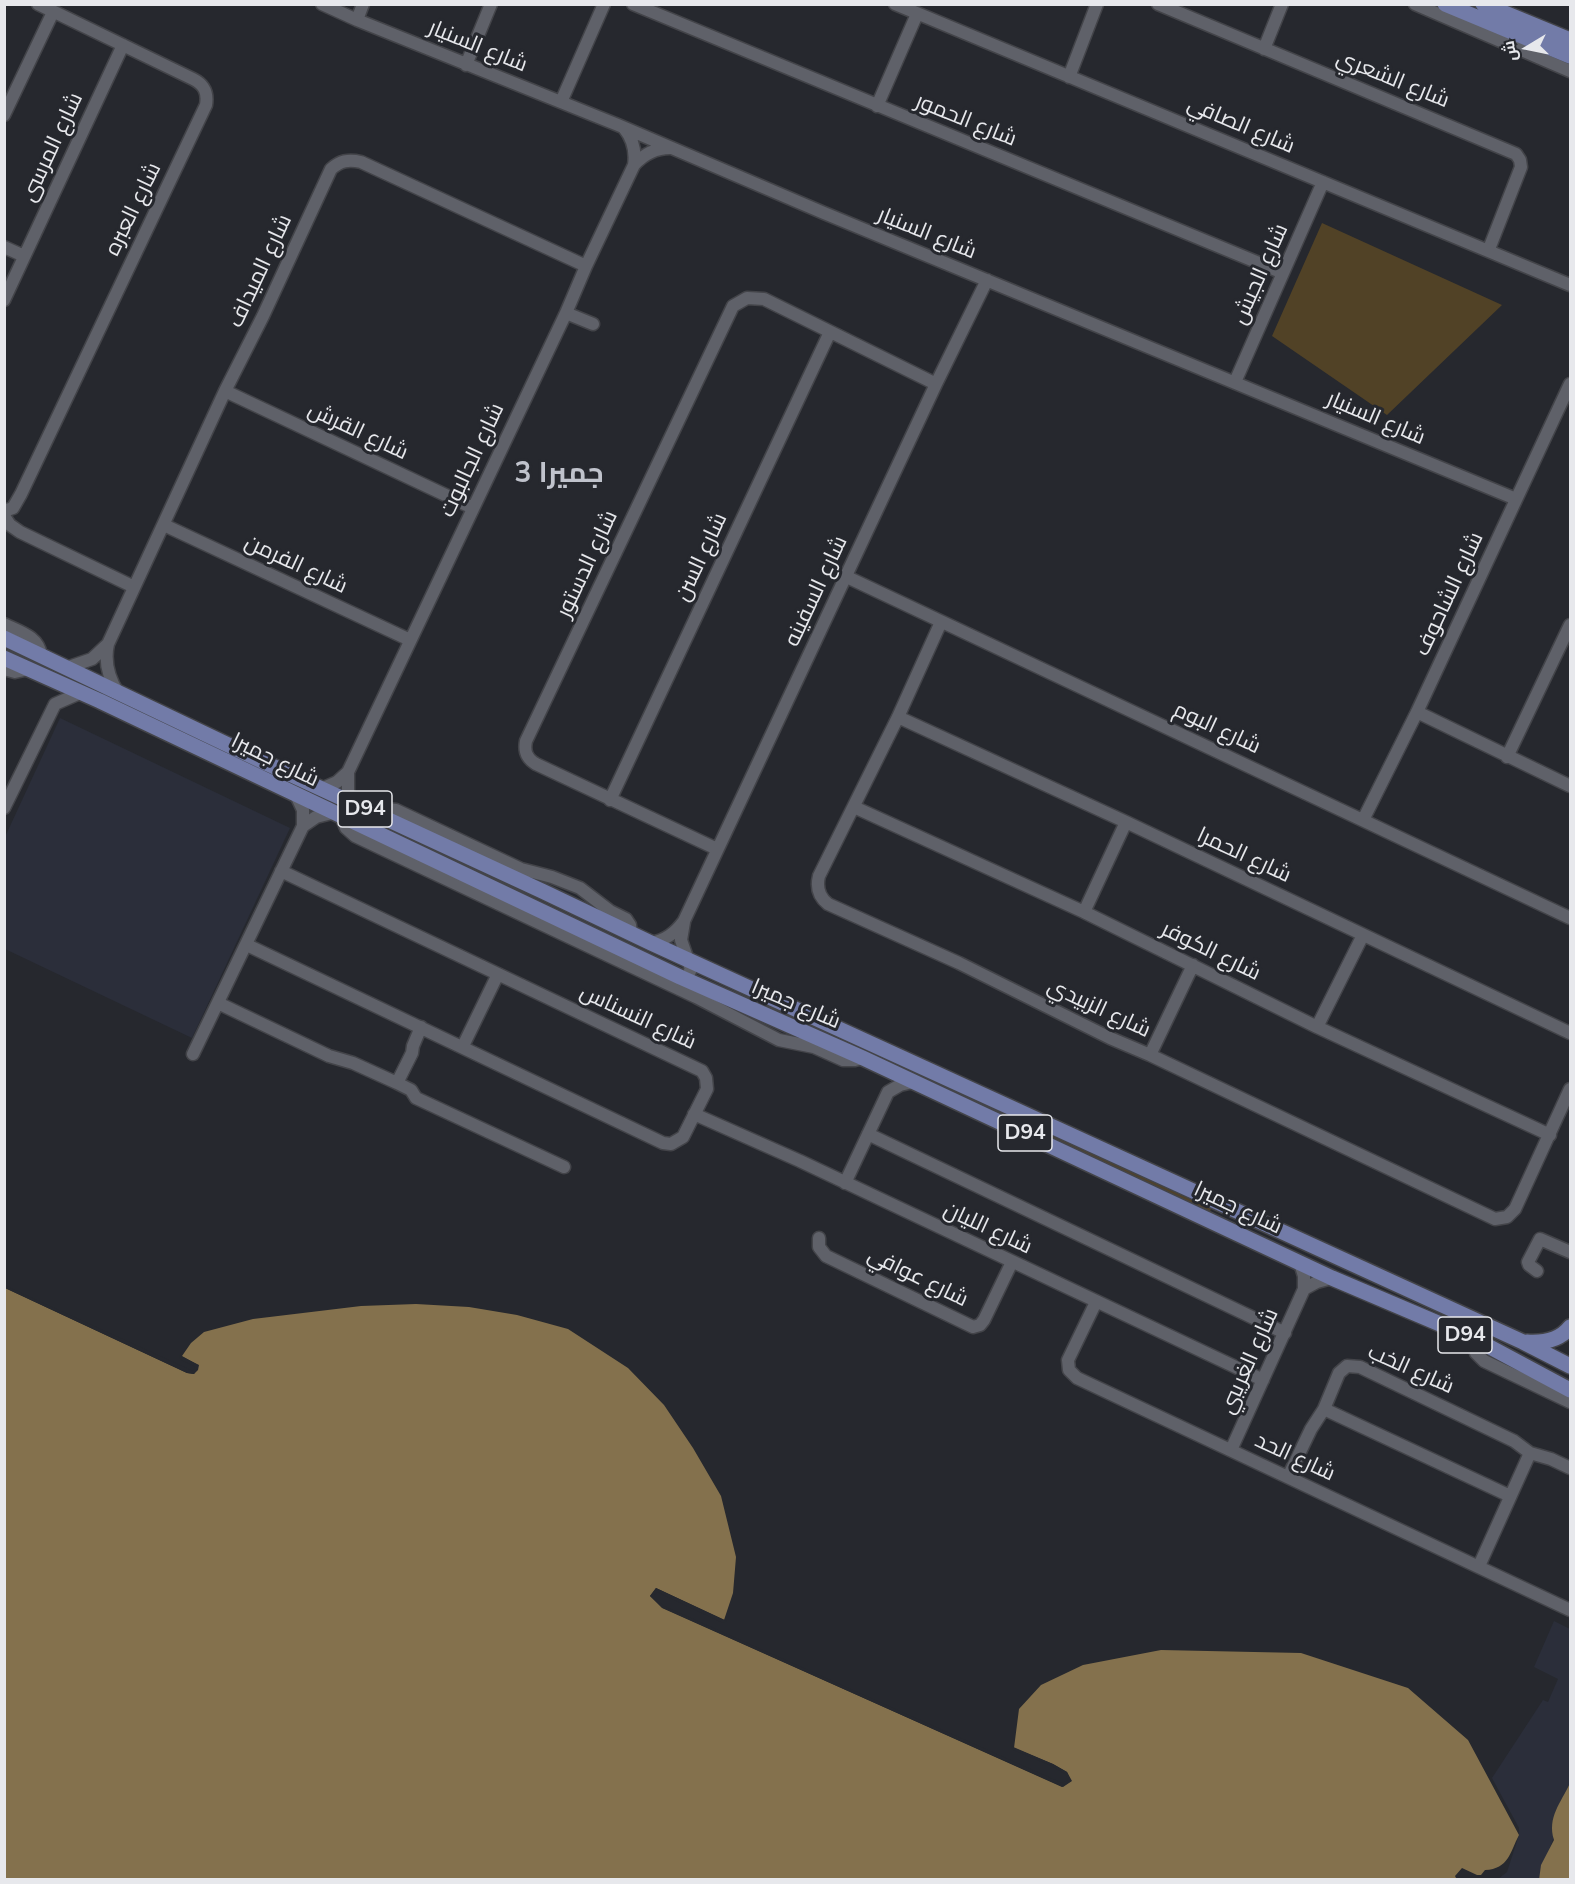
<!DOCTYPE html>
<meta charset="utf-8">
<style>
body{margin:0}
#map{position:relative;width:1575px;height:1884px;overflow:hidden;background:#26282e;font-family:Mulish,Cairo,sans-serif}
canvas{display:block}
.frame{position:absolute;inset:0;border:6px solid #e7e8ec;pointer-events:none}
.north{position:absolute;left:1497px;top:18px;width:60px;height:60px;-webkit-text-stroke:4px #26282e;paint-order:stroke;rotate:260deg;font-size:16px;font-weight:700;line-height:24px;text-align:center;color:#e7e8ec}
.north::after{content:'';display:block;margin:auto;width:21px;height:27px;background:#e7e8ec;clip-path:polygon(50% 0,100% 100%,50% 72%,0 100%)}
</style>
<div id="map">
<canvas width="1575" height="1884"></canvas>
<div class="frame"></div>
<div class="north">ش</div>
</div>
<script>
const ctx = document.querySelector('canvas').getContext('2d');
ctx.lineJoin = 'round';
function paint(path, color) { ctx.fillStyle = color; ctx.fill(path, 'evenodd'); }
function strokePath(path, color, width, dash) { ctx.strokeStyle = color; ctx.lineWidth = width; ctx.lineCap = dash ? 'butt' : 'round'; ctx.setLineDash(dash || []); ctx.stroke(path); }
function label(font, color, halo, rows, align = 'center') {
  ctx.font = font + ' Mulish,Cairo,sans-serif'; ctx.lineWidth = 6; ctx.setLineDash([]); ctx.textBaseline = 'middle'; ctx.strokeStyle = halo; ctx.fillStyle = color; for (const [text, x, y, turn = 0] of rows) {
    ctx.save(); ctx.translate(x, y); ctx.rotate((+turn || 0) * Math.PI / 180); ctx.textAlign = isNaN(turn) ? turn : align; if (halo) ctx.strokeText(text, 0, 0); ctx.fillText(text, 0, 0); ctx.restore();
  }
}
paint(new Path2D(`
 M60,718L290,828L192,1038L5,949V837Z
 M1554,1621L1570,1629V1791L1539,1879H1498L1507,1872L1519,1835V1828L1492,1778L1543,1700L1548,1702L1558,1679L1534,1667Z`), '#2b2e3a');
paint(new Path2D(`
 M1322,223L1502,305L1387,415L1272,336Z
 M1022,1120L1211,1209L1209,1214L1020,1124Z`), '#514226');
paint(new Path2D(`
 M5,1288L187,1373L194,1374L198,1365L182,1356L191,1343L204,1332L253,1319L361,1306L416,1304L469,1307L517,1315L568,1329L628,1368L664,1405L693,1448L721,1496L736,1557L733,1593L724,1620L656,1588L650,1596L663,1608L1062,1787L1071,1781L1067,1772L1053,1764L1014,1748L1019,1709L1041,1685L1083,1665L1161,1650L1301,1653L1408,1688L1468,1740L1519,1835C1510,1852 1509,1869 1485,1870L1481,1875H1477L1462,1868L1455,1876L1457,1880H5Z
 M1570,1783V1879L1539,1880L1541,1865L1554,1840C1547,1817 1561,1803 1570,1783Z`), '#84714d');
paint(new Path2D(`
 M4,1285L193,1371L195,1367L180,1359L179,1355L199,1365L198,1370L194,1374L187,1373L5,1288Z
 M656,1588L727,1621L723,1623L657,1592L654,1596L664,1606L1062,1783L1068,1780L1065,1774L1052,1766L1013,1750L1011,1746L1053,1764L1067,1772L1072,1781L1063,1787L662,1608L650,1596Z`), '#26282e');
const minor = new Path2D(`
 M322,4L357,20L618,125L824,213L1516,499
 M633,4L1283,273
 M895,4L1570,285
 M1158,4L1516,154L1520,160L1521,167L1489,249
 M1415,4L1570,71
 M357,20L363,4
 M1264,49L1282,4
 M466,65L491,4
 M1069,77L1097,4
 M561,102L604,4
 M877,106L917,14
 M4,115L53,12
 M624,128C633,139 636,151 634,165
 M4,247L24,256
 M4,300L123,45
 M566,313L593,324
 M1235,382L1323,182
 M225,391L473,508
 M4,511L13,508L21,494L206,105C208,93 205,85 193,79L38,4
 M4,516L10,525L20,532L134,587
 M164,525L410,640
 M847,577L1570,918
 M941,622L898,717L819,876C816,888 819,897 828,904L959,963L1110,1038L1150,1055L1495,1219L1507,1217L1515,1209L1570,1089
 M4,624C20,632 38,636 41,655
 M66,668L92,659L108,644
 M4,669L15,672L29,669
 M118,693C108,677 104,662 108,644L225,391L263,316L331,169C340,161 348,159 361,162L586,266
 M1417,712L1570,786
 M898,717L1126,822L1570,1033
 M1507,757L1570,625
 M321,789L337,782L348,772
 M610,800L830,332
 M348,802V772L566,313L586,266L634,165C644,154 656,148 670,148
 M854,807L1084,912L1317,1027L1550,1135
 M4,808L55,704L80,693
 M367,809L377,808L396,810L521,869L552,877L580,888L610,911L626,919L630,925L631,934
 M341,816L346,828L355,836L696,997L779,1040L814,1047L843,1060H855L863,1058
 M1363,820L1417,712L1570,384
 M303,826L316,817L332,813
 M717,849L536,764C526,758 524,751 526,741L733,306L747,298L764,299L936,384
 M1084,912L1126,822
 M651,943C666,940 675,933 684,921L936,384L987,280
 M247,945L663,1143L671,1144L683,1137L707,1089L706,1078L702,1071L281,871
 M681,978L688,975L691,969L681,940L684,922
 M218,1003L329,1056L353,1063L397,1083L411,1090L416,1098L564,1167
 M1317,1027L1363,935
 M463,1046L498,974
 M193,1054L303,826V810L296,795
 M1150,1055L1193,965
 M397,1083L412,1053L413,1046L421,1027
 M694,1114L800,1161L1263,1380
 M868,1134L1285,1333
 M845,1183L888,1092L900,1085L913,1082
 M819,1238V1247L826,1256L973,1327L980,1325L984,1320L1012,1262
 M1537,1271L1529,1265L1528,1262L1540,1239L1570,1252
 M1304,1289L1317,1282L1332,1278
 M1096,1302L1068,1360L1069,1370L1077,1378L1570,1610
 M1473,1338L1476,1353L1484,1361L1570,1402
 M1324,1409L1510,1496
 M1231,1450L1304,1289V1276L1300,1263
 M1288,1477L1311,1429L1324,1409L1339,1373L1347,1366L1360,1367L1514,1441L1530,1453L1551,1459L1570,1468
 M1479,1566L1530,1453`);
const major = new Path2D(`
 M1445,4L1570,56
 M1483,4L1570,40
 M4,638L268,764L542,891L651,943L1523,1342L1570,1366
 M4,658L100,701L680,977L863,1058L1332,1278L1473,1338L1570,1390
 M1527,1342C1543,1343 1560,1340 1570,1327`);
strokePath(minor, '#434449', 15);
strokePath(major, '#434449', 18);
strokePath(minor, '#5f6169', 12);
strokePath(major, '#727ba8', 15);
for (const [x, y, w] of [
 [365,809,54],
 [1025,1133,54],
 [1465,1335,54]
]) { const box = new Path2D(); box.roundRect(x - w / 2, y - 18, w, 36, 4.5); ctx.fillStyle = '#26282e'; ctx.fill(box); strokePath(box, '#e7e8ec', 1.5); }
label('bold 21px', '#e7e8ec', null, [
 ["D94",365,809],
 ["D94",1025,1133],
 ["D94",1465,1335]
]);
label('22px', '#e7e8ec', '#26282e', [
 ["شارع السنيار",478,46,22],
 ["شارع الشعري",1393,79,22],
 ["شارع الحمور",966,120,22],
 ["شارع الصافي",1241,125,23],
 ["شارع المرسى",52,147,-65],
 ["شارع العبره",133,209,-64],
 ["شارع السنيار",927,233,22],
 ["شارع الميداف",260,271,-65],
 ["شارع الجيش",1260,274,-66],
 ["شارع السنيار",1376,418,23],
 ["شارع القرش",358,431,25],
 ["شارع الجالبوت",472,460,-65],
 ["شارع السن",701,557,-65],
 ["شارع الفرمن",296,564,25],
 ["شارع الدستور",587,564,-65],
 ["شارع السفينه",816,591,-65],
 ["شارع الشاحوف",1449,594,-65],
 ["شارع البوم",1217,728,25],
 ["شارع جميرا",275,760,26],
 ["شارع الحمرا",1244,855,25],
 ["شارع الكوفر",1211,951,26],
 ["شارع جميرا",796,1004,23],
 ["شارع الزبيدي",1099,1008,25],
 ["شارع النسناس",638,1017,25],
 ["شارع جميرا",1238,1208,25],
 ["شارع الليان",988,1228,25],
 ["شارع عوافي",918,1277,26],
 ["شارع الغريبي",1249,1361,-66],
 ["شارع الخب",1411,1369,24],
 ["شارع الحد",1295,1457,25]
]);
label('bold 28px', '#c0c3cc', '#26282e', [
 ["جميرا 3",559,474]
]);
</script>
